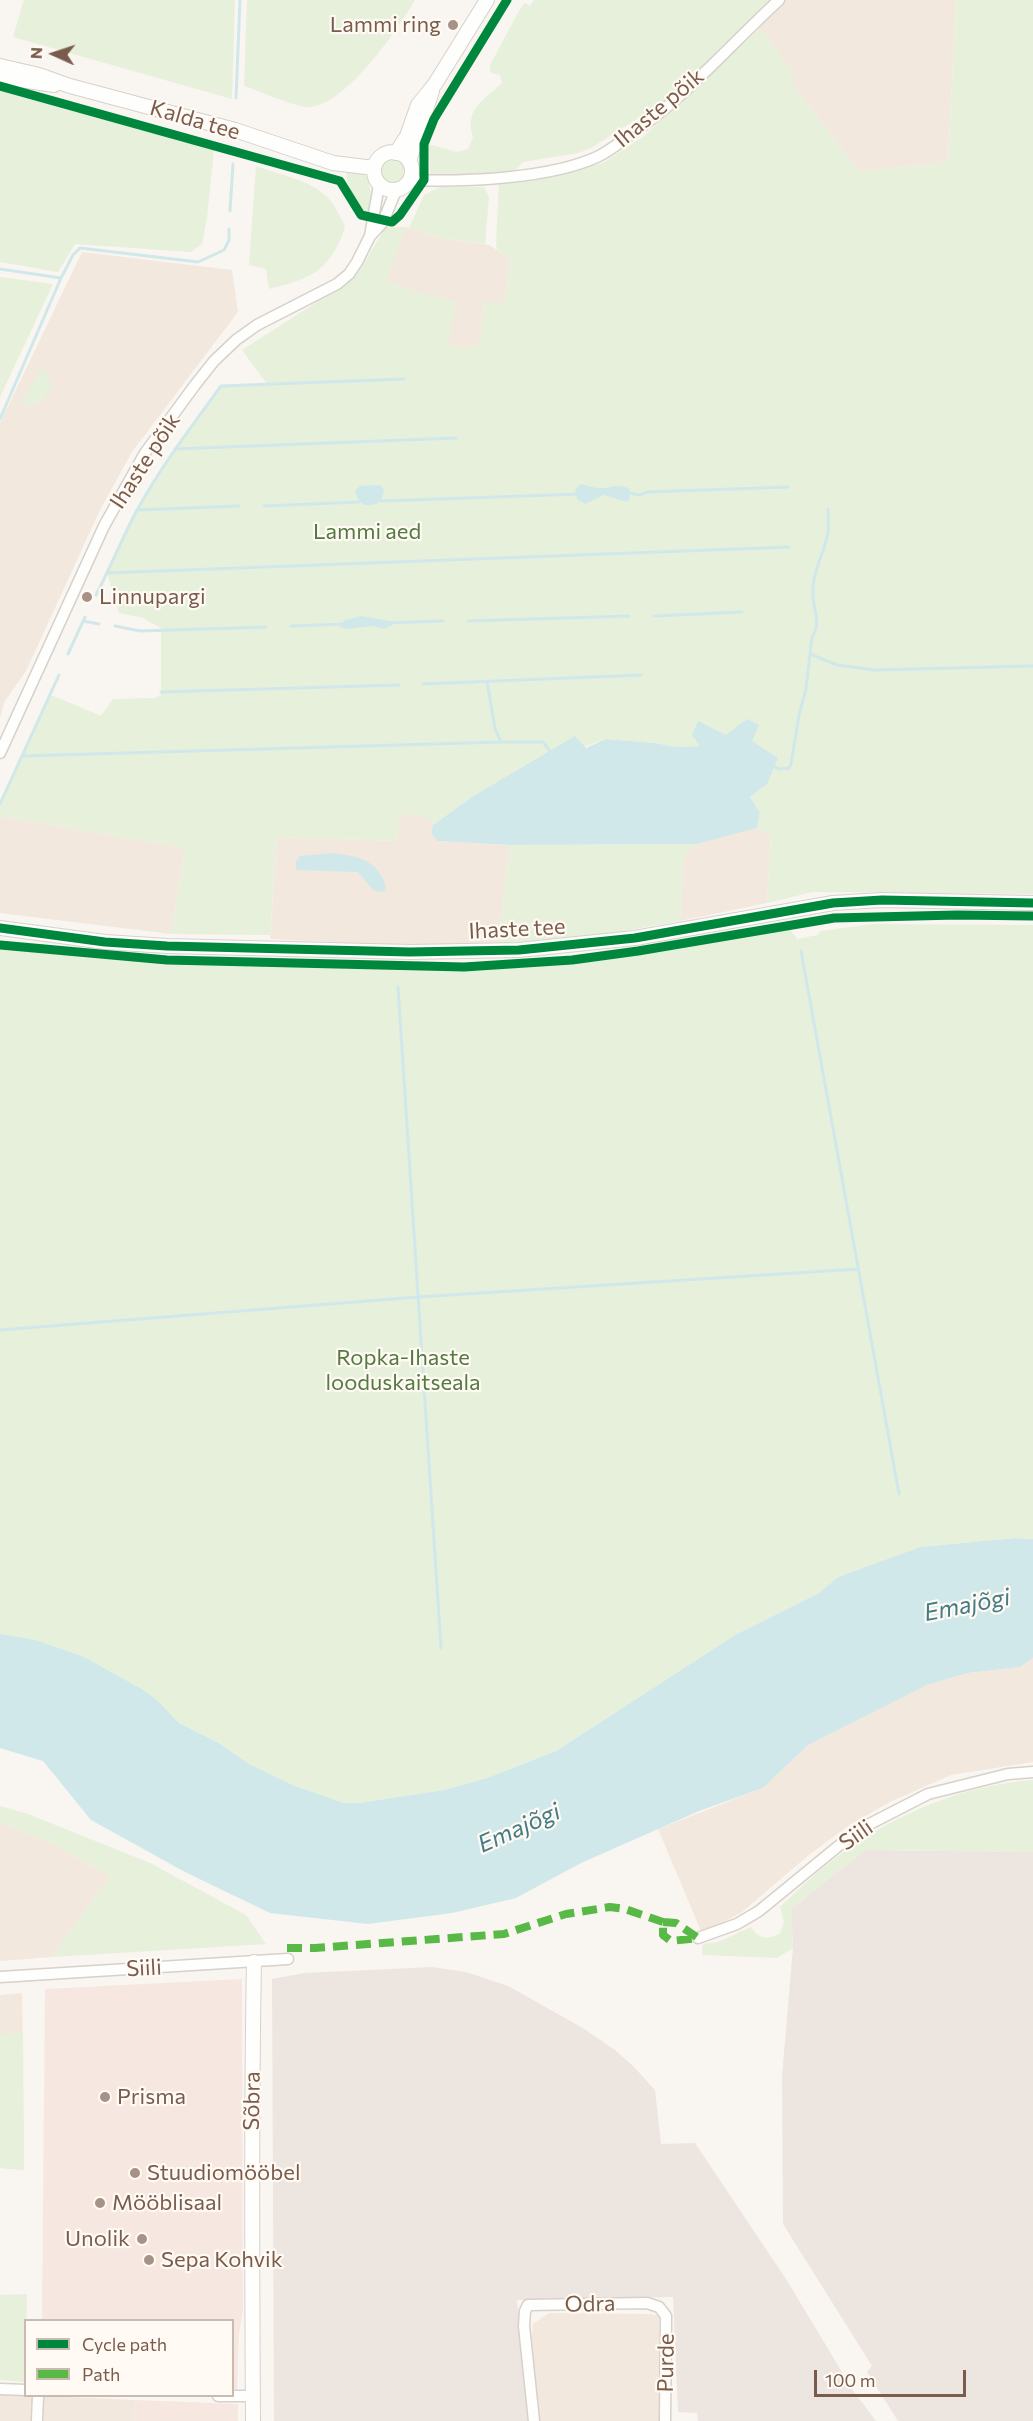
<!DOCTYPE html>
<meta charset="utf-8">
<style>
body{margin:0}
#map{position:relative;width:1033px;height:2421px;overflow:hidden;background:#f9f5f0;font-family:Commissioner,sans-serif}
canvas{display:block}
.legend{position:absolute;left:24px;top:2319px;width:210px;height:78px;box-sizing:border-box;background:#fffaf3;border:2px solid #cabbb1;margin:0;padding:8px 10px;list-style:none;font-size:18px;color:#7a5c4d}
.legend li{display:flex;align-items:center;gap:12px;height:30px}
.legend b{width:30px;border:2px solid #cabbb1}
.north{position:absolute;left:24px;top:24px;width:60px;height:60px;-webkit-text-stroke:4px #fffaf3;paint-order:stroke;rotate:273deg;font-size:16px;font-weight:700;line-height:24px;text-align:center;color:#7a5c4d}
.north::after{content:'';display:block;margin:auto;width:21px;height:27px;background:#7a5c4d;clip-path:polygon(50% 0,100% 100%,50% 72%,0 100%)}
.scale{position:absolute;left:814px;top:2370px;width:152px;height:27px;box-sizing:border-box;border:3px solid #7a5c4d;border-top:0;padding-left:8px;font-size:18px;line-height:21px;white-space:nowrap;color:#7a5c4d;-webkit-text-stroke:4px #fffaf3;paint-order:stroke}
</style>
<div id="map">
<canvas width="1033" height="2421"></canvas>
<ul class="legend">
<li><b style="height:8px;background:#00873e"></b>Cycle path</li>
<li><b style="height:8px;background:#58b947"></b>Path</li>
</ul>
<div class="north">N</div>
<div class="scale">100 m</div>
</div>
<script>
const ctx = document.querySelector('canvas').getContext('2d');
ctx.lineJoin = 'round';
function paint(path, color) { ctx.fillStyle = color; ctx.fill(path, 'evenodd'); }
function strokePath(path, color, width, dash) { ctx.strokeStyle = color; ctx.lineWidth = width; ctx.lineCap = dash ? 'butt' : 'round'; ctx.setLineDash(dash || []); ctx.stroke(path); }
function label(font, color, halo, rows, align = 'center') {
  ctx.font = font + ' Commissioner,sans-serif'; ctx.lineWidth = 4.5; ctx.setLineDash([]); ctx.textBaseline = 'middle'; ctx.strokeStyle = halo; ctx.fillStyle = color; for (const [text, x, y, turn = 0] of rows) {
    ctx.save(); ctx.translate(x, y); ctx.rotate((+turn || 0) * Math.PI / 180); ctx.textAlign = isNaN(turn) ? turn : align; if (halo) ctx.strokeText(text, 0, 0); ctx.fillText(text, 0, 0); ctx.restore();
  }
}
paint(new Path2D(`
 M779,0H956L948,162L859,172L792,84V70L755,22Z
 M405,227L440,238L489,245L506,256L509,262L506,304L484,303L480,344L468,348L448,346L449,333L401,287L386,281Z
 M82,252L232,270L238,312L132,452L100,510L26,671L5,701L0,718V423Z
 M416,813L431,819L433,825L431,833L437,841L510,845L498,944L423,947L270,939L277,837L397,841L400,816Z
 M0,816L185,848L171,934L0,913Z
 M757,828L771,835L767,903L680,921L684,856L697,844Z
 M1033,1658V1762L951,1775L892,1801L851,1824L810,1854L742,1912L717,1926L701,1931L658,1829L763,1788L808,1745L927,1685L968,1673L1020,1667Z
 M0,1823L45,1840L110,1876L52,1957L0,1961Z
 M22,1993L24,2170L0,2168V1995Z
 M549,2313L649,2314L659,2316L661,2421H539L531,2345L533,2324Z
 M0,2395L32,2396V2421H0Z
 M43,2396L135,2400L133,2421H43Z`), '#f2e8de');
paint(new Path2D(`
 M242,1979L243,2310L239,2333L237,2389H233L232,2320H42L45,1989Z
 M135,2400L238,2404V2421H133Z`), '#f6e8e1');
paint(new Path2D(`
 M865,1850L1033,1852V2421H898L867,2372L872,2366L783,2224L782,2076L793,1948L791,1909Z
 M432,1967L466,1972L508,1986L581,2027L615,2050L634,2067L655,2090L661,2144L695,2143L786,2279L854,2392L876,2421H698L697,2413L678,2412L673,2297L517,2300L529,2421H274L272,1979L305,1973Z`), '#ede5e0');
paint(new Path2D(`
 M24,0H235L232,99L13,37Z
 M247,0H415C398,29 343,110 306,107C291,105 259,91 244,86Z
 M534,0H779L675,100L654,108L591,148L578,153L523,162L511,175L431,180L428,144L457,152L468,149L473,137C464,109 484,100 502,83L500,75L491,73L490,65L520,9L525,3L530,6Z
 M956,0H1033V894L813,892L767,903L771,835L757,828L760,813L750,797L767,784L726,735H692L701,746L676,747L655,743L606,739L518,771L472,797L433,825L431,819L416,814L400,816L397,841L277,837L270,935L171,934L185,848L0,816V804L51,695L101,716L113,699L155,698L161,695V628L143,618L119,613L107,573L124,535L147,493L175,449L221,386L267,384L242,350L339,288L359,271L386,227H405L387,281L401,287L457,302L448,346L468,348L480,344L484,302L506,303L509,262L506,256L497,250L496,244L499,181L553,176L603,163L644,136L760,28L792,70V84L859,172L948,162Z
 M0,91L214,150L207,217L202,244L191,252L75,244L58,272L0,262Z
 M380 172a13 13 0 1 1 26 0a13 13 0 1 1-26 0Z
 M256,166C277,174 306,179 324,194C334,202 339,215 345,226C341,243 329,264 314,273C302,281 283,285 269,289L266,269L249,265Z
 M346,171L359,172L368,177L372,201L368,215C355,205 347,188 346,171Z
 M440,187H484L489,197L485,244L440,238L409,228L424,195Z
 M0,277L53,284L0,397Z
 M42,367L49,377L51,388L44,400L29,408L21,402Z
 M697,844L684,856L680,921L602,935L498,944L510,845Z
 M874,924L1033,925V1539L1015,1538L920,1547L838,1577L819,1593L735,1635L556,1751L487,1778L444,1790L359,1803H344L295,1786L249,1764L219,1743L179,1723L157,1700L0,1634V945L167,960L464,967L572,960L638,951L787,925L797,939L818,935L820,931Z
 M1033,1780V1852L865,1850L791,1909L793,1948L777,1958L702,1955L703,1944L718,1942L751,1927C758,1939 768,1941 780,1933L784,1922L780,1907C800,1888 820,1869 842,1853C898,1813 964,1785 1033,1780Z
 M0,1806L28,1814L150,1863L246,1915L266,1944L52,1957L110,1876L45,1840L0,1823Z
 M0,2031L1,2035L23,2032L24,2170L0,2168Z
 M27,2294L25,2382L0,2380V2295Z`), '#e7f0db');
paint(new Path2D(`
 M580,484C586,485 593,488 600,488C611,489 618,482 629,489L630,498L627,502L604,495L585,504L577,499L575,490Z
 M380,485L384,490L381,501C368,509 358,506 355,491L360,486Z
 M361,616L390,621L392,625L384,629L373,626L345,629L340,627V624L346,620Z
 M747,719L759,725L752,741L778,758L767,784L750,797L760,813L757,828L697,844L510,845L437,841L431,833L433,825L472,797L575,736L586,748L606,739L655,743L676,747L700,746L692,735L698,721L726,735Z
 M332,853C353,856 371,857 382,877C385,882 386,885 385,891L380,892L373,890L358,872L296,870V861L300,856Z
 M1015,1538L1033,1539V1658L1020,1667L968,1673L927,1685L808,1745L763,1788L699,1811L581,1863L516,1898L452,1913L368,1924L270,1913L185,1872L91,1820L43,1761L0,1748V1634L35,1640L84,1657L145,1691L157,1700L179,1723L219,1743L249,1764L295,1786L344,1803H359L444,1790L487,1778L556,1751L735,1635L819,1593L838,1577L920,1547Z`), '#d0e8ea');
strokePath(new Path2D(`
 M236,98L240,0
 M230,211L233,164
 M0,269L61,278L73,255L80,248L198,262L224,250L229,240V229
 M0,419L61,278
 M175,449L456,438
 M626,492L639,495L648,492L788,487
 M381,501L580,494
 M264,506L359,502
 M137,510L239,506
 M107,573L789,547
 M96,595C110,568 122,539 136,512C160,468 191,427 221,386L404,379
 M654,616L742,612
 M83,621L99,624
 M468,621L629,616
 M387,623L443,621
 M115,626L140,631L266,627
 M291,626L344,624
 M68,654L85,617
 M810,654L837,665L874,670L1033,666
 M487,681L495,729L501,742H543L550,751
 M423,684L641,675
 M161,692L399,685
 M23,756L501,742
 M774,767L780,769L789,768L791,764L799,715L806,689L812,637C821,624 814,611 813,596C811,574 824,554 828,533C829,525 828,517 828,509
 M0,804L59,675
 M801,951L899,1494
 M398,987L441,1648
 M0,1330L418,1297L858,1269`), '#d0e8ea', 3);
const minor = new Path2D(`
 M410,180C463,182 551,179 599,156C609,151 618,144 626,138C683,100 729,46 779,0
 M370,236L379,185
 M0,753L104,526L145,453L195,385L214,361L236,340L257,325L337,284L349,274L357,262L370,236L383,222L396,190
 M698,1938L737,1924L759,1911L858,1830L928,1794L1008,1774L1033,1772
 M0,1977L288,1959
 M0,2389L26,2390
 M218,2396H253
 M37,2421L38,2396
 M534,2421L524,2326L525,2311L528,2305L647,2303L659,2307L666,2316L665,2421`);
const tertiary = new Path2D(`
 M0,66L39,75L70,86L235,130L333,163L374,168
 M0,77L54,85
 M374 171a19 19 0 1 1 38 0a19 19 0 1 1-38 0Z
 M396,153L407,136L418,105L435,84L487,0
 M409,161L432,91
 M0,928L105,942L167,946L410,952L519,950L635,938L833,903L882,900L1033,903
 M253,2421C252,2268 251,2115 254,1962`);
strokePath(minor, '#d7d1cb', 13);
strokePath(tertiary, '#d7d1cb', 16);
strokePath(minor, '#fefefd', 10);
strokePath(tertiary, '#fefefd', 14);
strokePath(new Path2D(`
 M663,1922L676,1923L698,1938L671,1941L663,1935Z
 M287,1948H315L504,1934L566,1914L610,1907L625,1909L663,1922`), '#58b947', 8, [15, 8]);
strokePath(new Path2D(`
 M0,86L340,181L361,215L392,222L400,215L424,180V144L434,119L507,0
 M0,928L105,942L167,946L410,952L519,950L635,938L833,903L882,900L1033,903
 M0,945L167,960L464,967L572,960L638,951L834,918L957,915L1033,916`), '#00873e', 9);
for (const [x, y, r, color] of [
 [453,25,6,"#a69286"],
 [87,597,6,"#a69286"],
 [105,2097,6,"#a69286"],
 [135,2173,6,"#a69286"],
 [100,2203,6,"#a69286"],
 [142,2239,6,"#a69286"],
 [149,2260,6,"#a69286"]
]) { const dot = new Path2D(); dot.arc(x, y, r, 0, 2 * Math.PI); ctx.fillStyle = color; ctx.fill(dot); strokePath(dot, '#fffaf3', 2); }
label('22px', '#7a5c4d', '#fffaf3', [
 ["Lammi ring",441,25,"right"],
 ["Linnupargi",99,597],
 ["Prisma",117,2097],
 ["Stuudiomööbel",147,2173],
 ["Mööblisaal",112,2203],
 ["Unolik",130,2239,"right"],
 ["Sepa Kohvik",161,2260]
], 'left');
label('22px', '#7a5c4d', '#fffaf3', [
 ["Ihaste põik",659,108,-40],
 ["Kalda tee",195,120,16],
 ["Ihaste põik",145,461,-57],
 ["Ihaste tee",517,929,-3],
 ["Siili",856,1835,-35],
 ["Siili",144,1968,-3],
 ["Sõbra",252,2101,-89],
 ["Odra",590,2304,-1],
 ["Purde",666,2363,-89]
]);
label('22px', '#537a41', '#fffaf3', [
 ["Lammi aed",367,532],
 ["Ropka-Ihaste",403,1358],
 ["looduskaitseala",403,1383]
]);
label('italic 24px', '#437c86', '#fffaf3', [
 ["Emajõgi",967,1605,-11],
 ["Emajõgi",519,1828,-24]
]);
</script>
